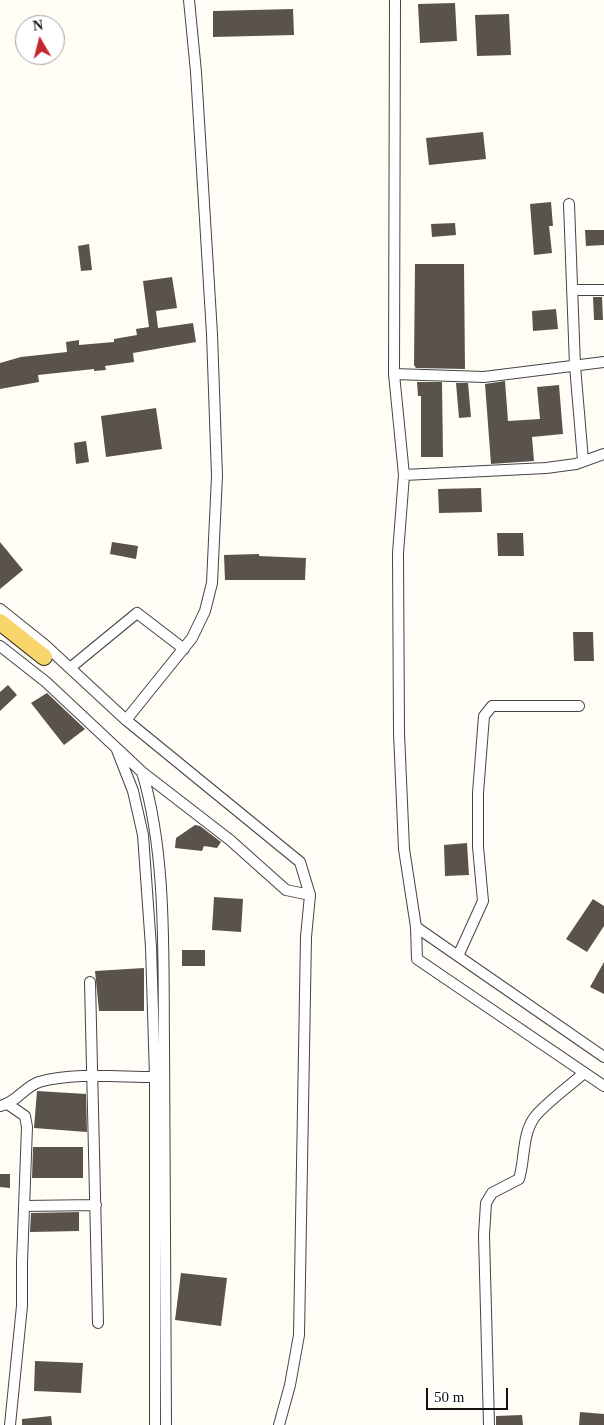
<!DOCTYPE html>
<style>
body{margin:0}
#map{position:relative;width:604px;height:1425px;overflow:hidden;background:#fffdf5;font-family:Georgia,serif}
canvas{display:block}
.north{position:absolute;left:15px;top:15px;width:50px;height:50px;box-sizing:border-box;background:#fff;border:1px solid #a0a0a0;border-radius:50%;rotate:352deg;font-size:14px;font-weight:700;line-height:20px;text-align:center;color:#111}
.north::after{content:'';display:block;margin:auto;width:18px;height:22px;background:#c4262e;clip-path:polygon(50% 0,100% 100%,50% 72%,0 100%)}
.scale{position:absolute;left:426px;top:1388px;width:82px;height:22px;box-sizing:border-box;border:2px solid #111;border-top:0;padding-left:6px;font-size:15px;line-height:18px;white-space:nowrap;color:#111;-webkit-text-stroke:4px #fff;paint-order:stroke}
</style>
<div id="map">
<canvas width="604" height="1425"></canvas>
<div class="north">N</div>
<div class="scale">50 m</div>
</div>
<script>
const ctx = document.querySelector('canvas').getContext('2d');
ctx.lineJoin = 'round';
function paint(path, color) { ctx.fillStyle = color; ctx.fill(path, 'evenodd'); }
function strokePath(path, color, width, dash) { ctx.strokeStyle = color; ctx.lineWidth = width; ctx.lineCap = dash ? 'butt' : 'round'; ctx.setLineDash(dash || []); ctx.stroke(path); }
paint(new Path2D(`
 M455,3L457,41L420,43L418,4Z
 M293,9L294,35L213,37V11Z
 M509,14L511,55L477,56L475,15Z
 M483,132L486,159L429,165L426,138Z
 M551,202L553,226H549L552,253L534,255L530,204Z
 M455,223L456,235L432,237L431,224Z
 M585,230H604V245L586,246Z
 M89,244L92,270L81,271L78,246Z
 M415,264H464L465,369L416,368L414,365Z
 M172,277L177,308L156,311L158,328L193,323L196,342L133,353L134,362L105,366L106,370L94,371V369L38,375L39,382L0,389V363L21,357L67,352L66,342L79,340V345L114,342V339L137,335L136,329L149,327L143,281Z
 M593,297H602L603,320H594Z
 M556,309L558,329L533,331L532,311Z
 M505,381L508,421L540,419L537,387L559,385L563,434L532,437L534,461L491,464L485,384Z
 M417,382H442L443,457H421V396H418Z
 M456,383H468L471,417L459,418Z
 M156,408L162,449L106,457L101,416Z
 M86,441L89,462L76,464L74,443Z
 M481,488L482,512L439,513L438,489Z
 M497,533H523L524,556H498Z
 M0,542L23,570L0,589Z
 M112,542L138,546L136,559L110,554Z
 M259,554V556L306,558L305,580H225L224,555Z
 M573,632H593L594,661H574Z
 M8,685L17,695L0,711V692Z
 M47,693L85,729L64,745L31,703Z
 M195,825L200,826L221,842L217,848L204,846L202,851L175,848L176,838Z
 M467,843L469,875L445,876L444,845Z
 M214,897L243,899L241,932L212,930Z
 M593,899L604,906V926L587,952L566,939Z
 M182,950H205V966H182Z
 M604,962V994L590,987Z
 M144,968V1011H99L95,971Z
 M37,1091L86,1094L87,1132L34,1128Z
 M33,1147H83V1178H32Z
 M0,1174H10V1188L0,1187Z
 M79,1212V1231L30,1232L31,1213Z
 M181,1273L227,1278L221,1326L175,1320Z
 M35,1361L83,1363L81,1393L34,1391Z
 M580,1412L604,1414V1425H579Z
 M522,1415L523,1425H496V1416Z
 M51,1416L52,1425H22V1419Z`), '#5a524d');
const minor = new Path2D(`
 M395,0L394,374L404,475L398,553L399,733L404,849L416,927L417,959L604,1086
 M569,204L575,366L583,460
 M572,290H604
 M394,374L484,377L604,362
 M404,475L546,468L576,464L604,454
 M0,609L45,645L126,720L300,862L310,895L306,937L299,1335L290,1385L279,1425
 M0,646L46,682L142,772L230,840L286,890L310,895
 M70,668L137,613L184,649
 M126,720L192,638L205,611L212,583L217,476L212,334L196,72L189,0
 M117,750L133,791L143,835L151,947L155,1077V1425
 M142,772C167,854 163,956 164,1042C165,1170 165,1297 166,1425
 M416,927L604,1057
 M458,956L483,901L478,847V793L484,716L492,706H579
 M90,982L98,1323
 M9,1105L25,1116L27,1127L22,1262V1306L10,1425
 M0,1106C16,1103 24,1087 39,1082C75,1072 117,1077 155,1077
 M24,1206L96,1205
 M489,1425L484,1235L486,1203L492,1193L519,1179C525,1160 522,1135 534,1118C542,1106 572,1084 584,1073`);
const primary = new Path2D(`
 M0,622L44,657`);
strokePath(minor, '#444', 12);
strokePath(primary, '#222', 18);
strokePath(minor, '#fff', 10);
strokePath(primary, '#f9d66b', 16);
</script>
